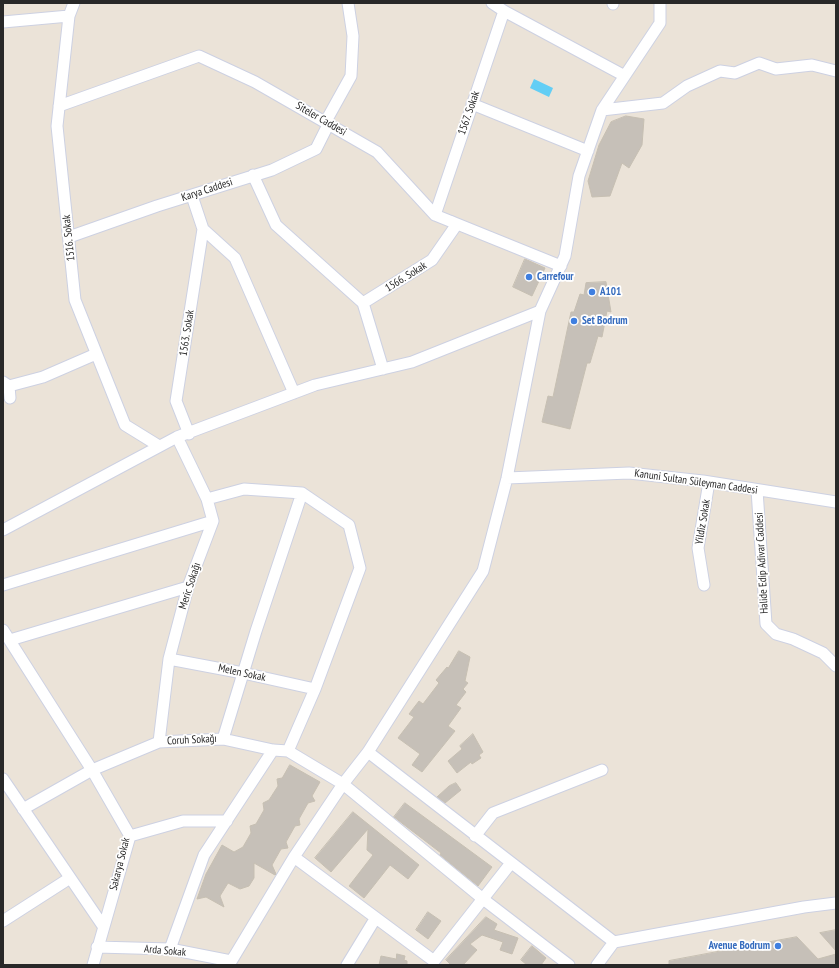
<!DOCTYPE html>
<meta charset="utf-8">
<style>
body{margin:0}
#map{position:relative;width:839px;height:968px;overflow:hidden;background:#ebe3d8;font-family:"PT Sans Narrow",sans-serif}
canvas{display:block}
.frame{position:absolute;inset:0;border:4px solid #282828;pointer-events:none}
</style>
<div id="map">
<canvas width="839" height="968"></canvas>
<div class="frame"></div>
</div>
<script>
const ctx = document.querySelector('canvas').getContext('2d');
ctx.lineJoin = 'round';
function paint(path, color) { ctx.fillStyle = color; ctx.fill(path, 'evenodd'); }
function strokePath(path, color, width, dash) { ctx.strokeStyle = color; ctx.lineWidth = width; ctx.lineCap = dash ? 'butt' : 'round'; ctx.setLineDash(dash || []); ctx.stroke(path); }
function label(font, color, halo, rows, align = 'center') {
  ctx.font = font + ' "PT Sans Narrow",sans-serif'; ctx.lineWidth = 3.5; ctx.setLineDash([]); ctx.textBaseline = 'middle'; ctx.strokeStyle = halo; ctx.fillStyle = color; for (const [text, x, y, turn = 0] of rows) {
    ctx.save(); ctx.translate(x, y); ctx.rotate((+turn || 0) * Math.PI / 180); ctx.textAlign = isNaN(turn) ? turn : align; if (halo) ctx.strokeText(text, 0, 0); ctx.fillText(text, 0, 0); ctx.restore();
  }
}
paint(new Path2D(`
 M534,79L553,88L549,97L530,88Z`), '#63cef5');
const building = new Path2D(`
 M626,116L644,119L642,145L629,168L622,163L610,196L592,197L588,181L599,145L611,122Z
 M525,259L545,268L532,296L513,287Z
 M606,282L611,312L607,311L602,337L598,336L590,363H587L570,429L542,422L548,396L553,397L571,312H574L580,294L584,295L586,283Z
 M459,651L470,657L465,681L468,683L463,689L466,692L456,705L461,708L448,726L455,731L422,772L412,765L420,754L398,738L414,717L409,714L419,701L423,704L439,683L436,680L447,667L448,668Z
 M473,734L483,752L479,755L481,758L472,764L471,762L457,773L448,761L462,749L460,746Z
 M290,765L320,782L312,796L315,801L308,803L299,819L300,825L295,826L286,842L288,848L281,849L272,865L276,874L275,875L254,863V878L249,886L240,889L228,883L220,896L224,907L206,897L197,899L206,874L222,845L234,852L243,847L251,833L250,826L256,824L264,810L263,803L269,800L278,786L277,779L282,778Z
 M456,783L461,790L445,803L437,797L449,786Z
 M405,803L492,867L478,886L440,855L441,853L394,817Z
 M353,812L419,865L408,879L390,865L364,898L349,886L373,855L367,850L368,829L331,872L315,858Z
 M428,912L441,921L428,939L416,930Z
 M486,917L497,924L494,930L518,938L512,954L500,950L503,942L482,935L470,944L477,950L463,965H451L446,960Z
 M836,930V951L820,933Z
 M797,937L818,959L836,954V965H669V961Z
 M532,946L546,958L541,965H527L521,960Z
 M397,954L405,956L404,960L407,961V965H379L381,956L396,959Z`);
paint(building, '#c6c0b8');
strokePath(building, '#c6bfb2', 1);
const minor = new Path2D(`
 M74,3L69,16L57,126L75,300L125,425L159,446
 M492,3L504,11L623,75
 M613,4V3
 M3,22L69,16
 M472,104L588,151
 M59,106L199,56L255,82L377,152L435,215L561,266
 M602,110L663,103L687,86L720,71L735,73L759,63L776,69L812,65L836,71
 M326,121L351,76L353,36L348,3
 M253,175L276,225L363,303L383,369
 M192,196L203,229L235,258L294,393
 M435,215L504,11
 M69,237L157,206L272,170L316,149L329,123
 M363,303L432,260L457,224L450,221
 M3,382L9,386L43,377L96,354
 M9,386L10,398
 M189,434L176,401L203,229
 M507,478L629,473L703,481L836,502
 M757,490L766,624L776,634L793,639L823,653L836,666
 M207,499L244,489L302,493L349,525L360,568L315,689L288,751
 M3,530L177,437L315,385L412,362L540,311
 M3,585L213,521
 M704,585L698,548L709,482
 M3,630L92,770L130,836L93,965
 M10,640L188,587
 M169,659L243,673L315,689
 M223,739L256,631L302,493
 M159,742L169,659L188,587L213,521L207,499L177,437
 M368,752L614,942
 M3,779L103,926
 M23,809L92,770L159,742L223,739L273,750L288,751L343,784L483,899L569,965
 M130,836L183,821H227
 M475,836L493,813L602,770
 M294,857L434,961L511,863
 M3,921L70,878
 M97,947L170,949L231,961
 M170,949L204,855L273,750
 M229,965L294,857L343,784L368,752L483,571L507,478L540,311L565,256L579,176L602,110L660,23V3
 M347,965L375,919
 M597,965L614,942L804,907L836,903`);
strokePath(minor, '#cdd1e2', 13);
strokePath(minor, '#fff', 11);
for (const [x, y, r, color] of [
 [529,277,4,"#3f7fe0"],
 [592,292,4,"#3f7fe0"],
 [574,321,4,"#3f7fe0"],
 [778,946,4,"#3f7fe0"]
]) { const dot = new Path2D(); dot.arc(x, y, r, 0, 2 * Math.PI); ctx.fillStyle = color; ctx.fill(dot); strokePath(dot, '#fff', 1.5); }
label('11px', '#282828', '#fff', [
 ["1567. Sokak",469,113,-71],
 ["Siteler Caddesi",321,119,30],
 ["Karya Caddesi",207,190,-18],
 ["1516. Sokak",69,238,-96],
 ["1566. Sokak",406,277,-32],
 ["1563. Sokak",187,333,-81],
 ["Kanuni Sultan Süleyman Caddesi",696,482,8],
 ["Yildiz Sokak",703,522,-80],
 ["Halide Edip Adivar Caddesi",762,563,-93],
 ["Meric Sokağı",190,586,-72],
 ["Melen Sokak",242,673,12],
 ["Coruh Sokağı",192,740,-3],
 ["Sakarya Sokak",120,864,-76],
 ["Arda Sokak",165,951,5]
]);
label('bold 11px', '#366cbe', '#fff', [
 ["Carrefour",537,277],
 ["A101",600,292],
 ["Set Bodrum",582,321],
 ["Avenue Bodrum",770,946,"right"]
], 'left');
</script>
